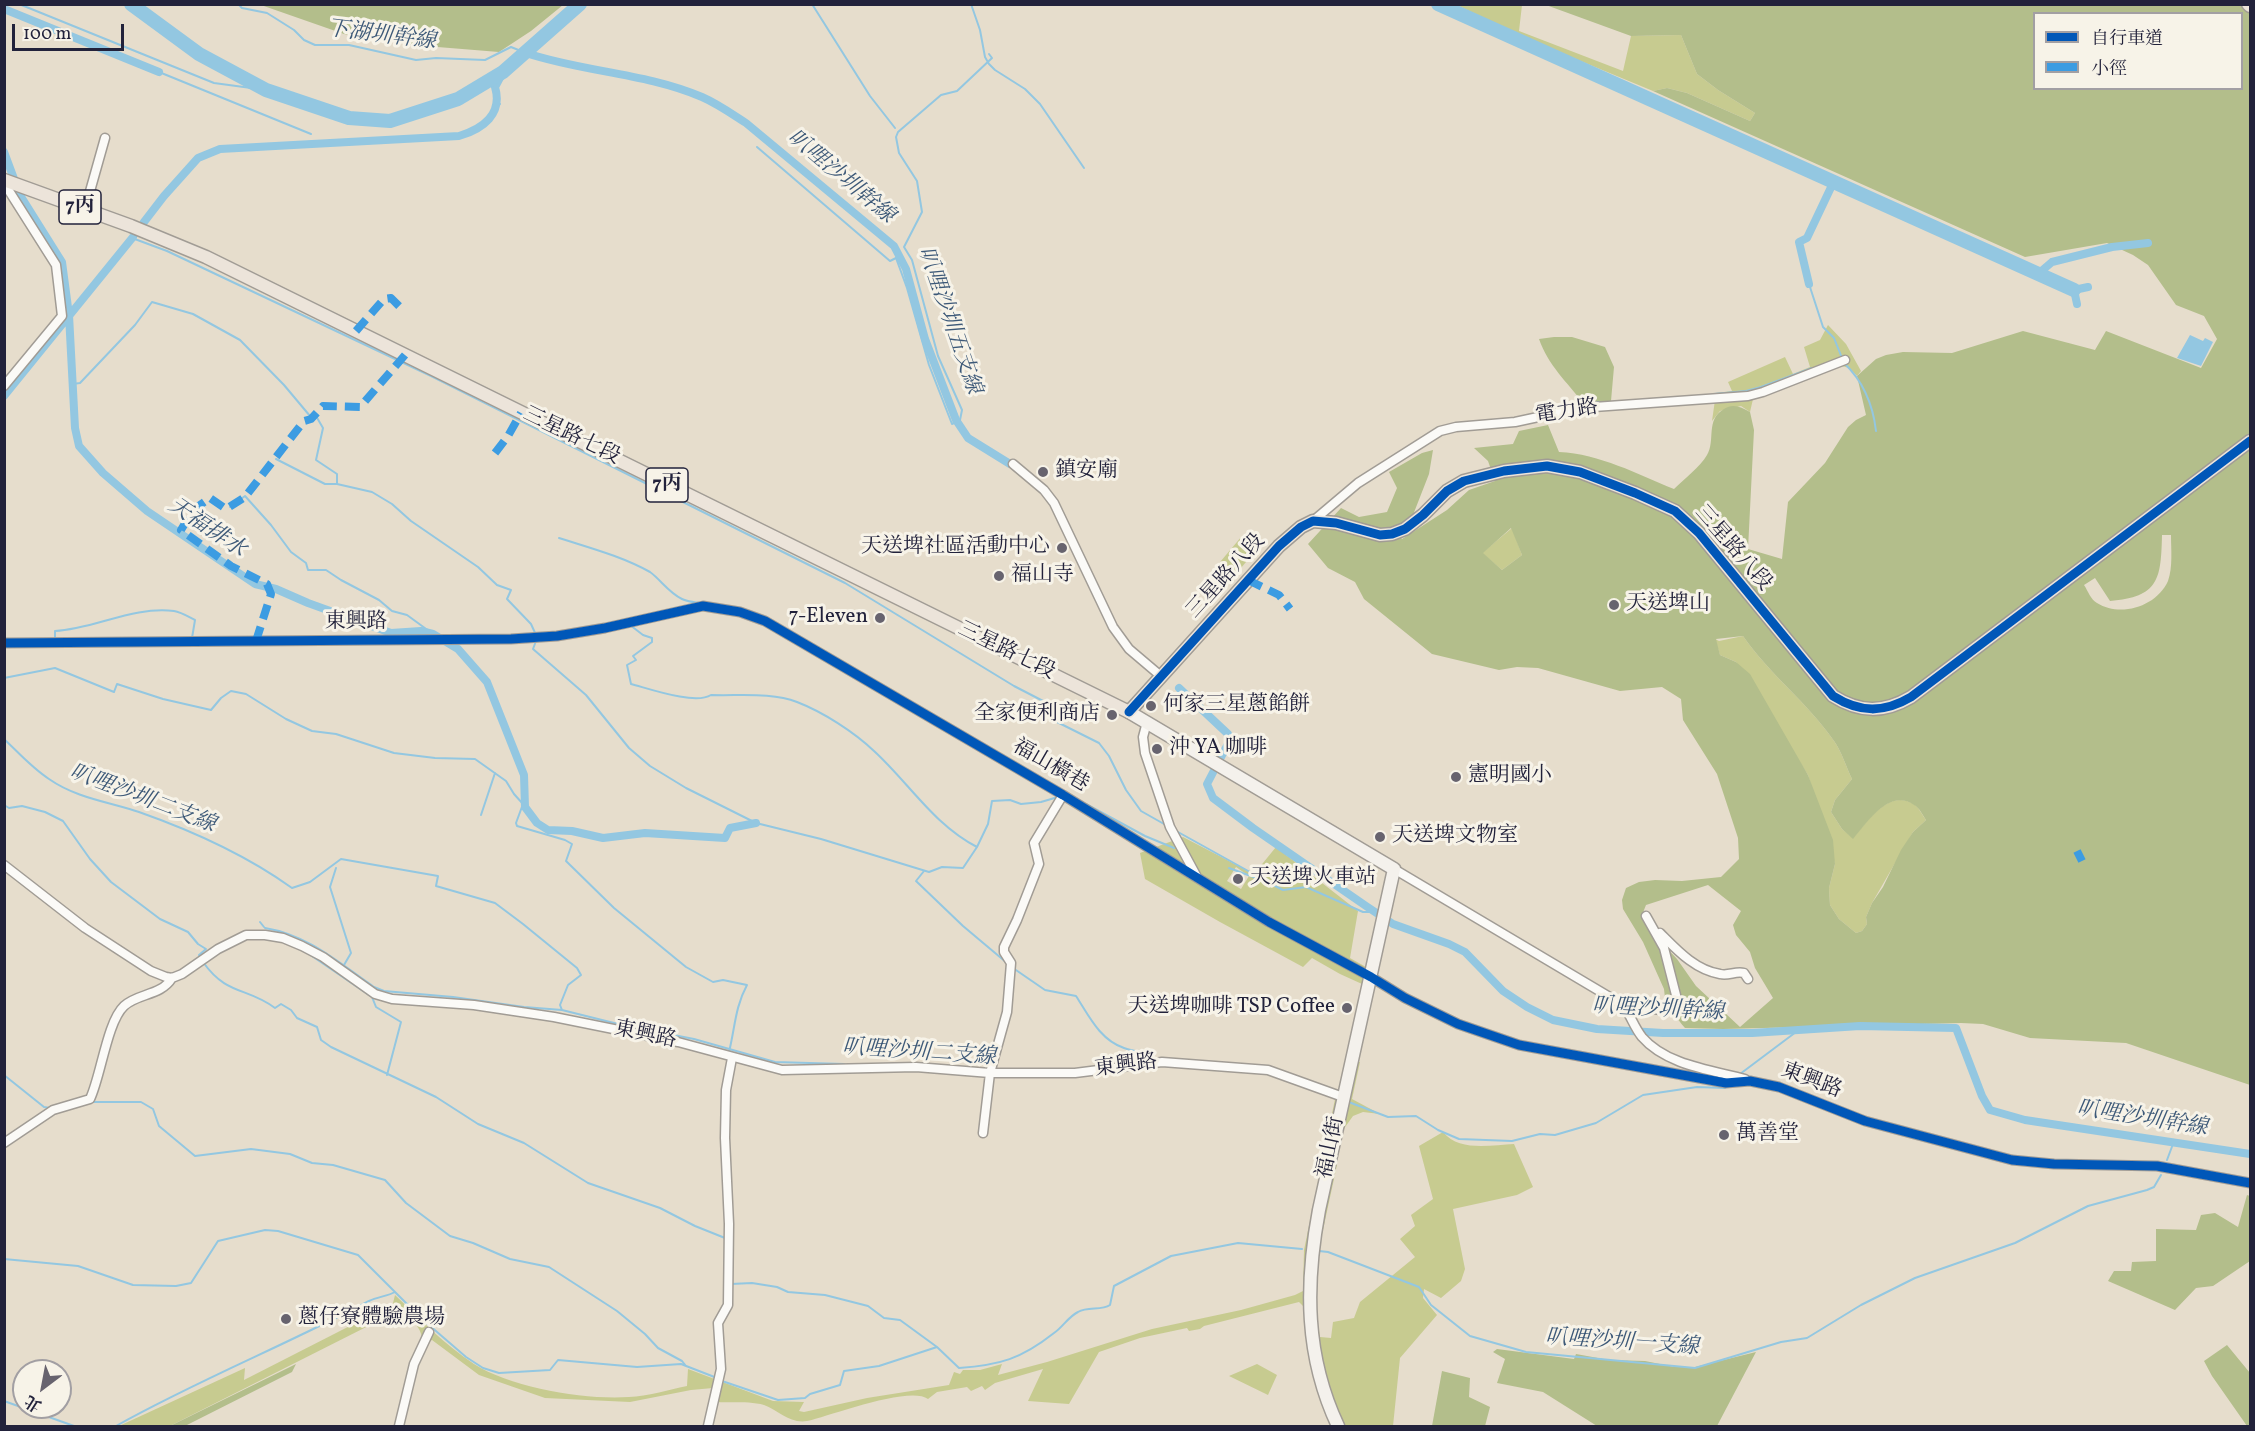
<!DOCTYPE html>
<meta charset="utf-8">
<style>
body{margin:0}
#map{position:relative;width:2255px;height:1431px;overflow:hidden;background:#e6ddcc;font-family:Vollkorn,"Noto Serif TC",serif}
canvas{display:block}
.frame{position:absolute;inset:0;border:6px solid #22223b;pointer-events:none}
.legend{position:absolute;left:2033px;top:12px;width:210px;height:78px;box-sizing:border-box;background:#f7f3e8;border:2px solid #a29fa3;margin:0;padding:8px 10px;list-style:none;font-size:18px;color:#22223b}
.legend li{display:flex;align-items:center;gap:12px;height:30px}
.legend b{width:30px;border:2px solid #a29fa3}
.north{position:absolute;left:12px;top:1359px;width:60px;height:60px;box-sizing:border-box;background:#f7f3e8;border:2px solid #a29fa3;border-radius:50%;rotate:212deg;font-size:16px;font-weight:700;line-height:24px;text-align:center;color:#22223b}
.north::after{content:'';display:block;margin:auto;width:21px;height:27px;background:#67636e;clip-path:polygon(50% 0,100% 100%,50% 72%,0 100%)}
.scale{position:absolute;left:12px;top:24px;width:112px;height:27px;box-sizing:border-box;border:3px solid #22223b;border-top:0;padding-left:8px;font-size:18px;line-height:21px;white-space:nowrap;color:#22223b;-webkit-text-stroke:4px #f7f3e8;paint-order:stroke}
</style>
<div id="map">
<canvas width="2255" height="1431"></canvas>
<div class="frame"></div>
<ul class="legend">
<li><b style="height:8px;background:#0057b8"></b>自行車道</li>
<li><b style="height:8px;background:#3c9ce2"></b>小徑</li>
</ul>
<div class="north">北</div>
<div class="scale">100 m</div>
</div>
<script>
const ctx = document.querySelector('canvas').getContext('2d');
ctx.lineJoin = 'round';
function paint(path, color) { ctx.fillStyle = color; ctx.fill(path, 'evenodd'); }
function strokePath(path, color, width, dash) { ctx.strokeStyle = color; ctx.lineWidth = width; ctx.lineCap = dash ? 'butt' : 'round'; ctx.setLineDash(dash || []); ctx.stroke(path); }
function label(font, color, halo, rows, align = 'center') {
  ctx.font = font + ' Vollkorn,"Noto Serif TC",serif'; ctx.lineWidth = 6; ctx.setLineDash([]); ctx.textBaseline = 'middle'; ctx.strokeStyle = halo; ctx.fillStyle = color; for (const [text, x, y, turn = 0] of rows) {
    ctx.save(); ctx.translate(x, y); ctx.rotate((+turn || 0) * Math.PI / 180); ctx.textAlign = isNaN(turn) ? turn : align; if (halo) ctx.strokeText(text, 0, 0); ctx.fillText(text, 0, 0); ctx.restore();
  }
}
paint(new Path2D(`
 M1457,5H1522L1519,31L1623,71L1631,36L1681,35L1697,74L1718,90L1755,113L1750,121L1687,93L1667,88L1653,91L1525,38Z
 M1828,325L1846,344L1861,371L1857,376L1849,368L1842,366L1753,399L1750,412L1741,406L1720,411L1712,421L1716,393L1732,391L1728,382L1785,357L1793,374L1810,367L1804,347L1820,340Z
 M1512,528L1522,555L1502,570L1482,553Z
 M1242,536L1257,549L1230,581L1215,568Z
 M1743,636C1769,674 1808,703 1834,741C1842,752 1846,767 1852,779L1835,800L1831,812L1842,829L1853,838C1867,822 1889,787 1915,805C1919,808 1923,816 1926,820L1913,832L1872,903L1866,917L1867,924L1862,931L1856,933L1839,919L1830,905L1829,888L1835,864L1808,775L1736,662L1720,655L1715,639L1719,641Z
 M1183,837L1254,874L1276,847L1358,911L1350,958L1366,967L1362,984L1340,974L1312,958L1303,967L1220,922L1145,879L1140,853ZM1236,867L1249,876L1241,889L1227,881Z
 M1348,1060L1360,1062L1352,1099L1380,1114L1363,1112L1353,1116L1343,1130L1337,1149V1165L1318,1253L1314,1300L1320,1337L1331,1338L1333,1322L1354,1318L1360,1302L1415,1257L1400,1239L1415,1226L1411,1215L1433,1199L1419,1146L1443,1132C1459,1152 1491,1145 1514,1144L1533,1187L1517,1195L1453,1209L1465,1269L1461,1281L1441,1298L1424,1289L1423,1298L1437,1315L1400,1358L1393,1426H1331C1315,1387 1307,1348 1303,1306L1299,1302L1204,1326L1200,1329L1189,1331L1187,1328L1140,1338L1099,1352L1069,1404L1028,1401L1043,1369L995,1383L985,1390L982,1386L971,1391L967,1387L937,1392L928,1399C910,1385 830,1416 807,1421C790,1424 778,1410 764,1405C750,1401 731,1403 717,1402L713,1388L691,1390L630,1402L545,1398L479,1375L432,1340L422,1346C424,1329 414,1323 403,1311L392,1314L170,1426H119L245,1368L244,1380L385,1308L392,1307L395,1295C420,1319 445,1345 474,1364C512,1388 584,1400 629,1397C648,1396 668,1390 687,1386L688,1369L773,1401L804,1402L799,1411L804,1412L867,1398L949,1385L954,1372L960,1374L963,1370H980L1002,1364L998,1375L1047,1362L1152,1329L1241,1310L1295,1295L1303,1291L1304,1250L1335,1099L1338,1091H1340Z
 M1257,1364L1277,1375L1268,1395L1229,1376Z`), '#c7cb90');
paint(new Path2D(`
 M261,5H563L531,31L499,52L413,45L344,34Z
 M1546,5H2250V1085L2126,1043L2030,1038L1983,1024L1961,1023L1723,1029L1685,1028C1677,1019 1672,1010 1662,1003L1665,998L1664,989L1643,942L1623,909L1622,900L1626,888L1639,882L1655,880L1682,881L1721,877L1739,859L1738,838L1717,774L1683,720L1681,699L1662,687L1620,691L1538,668L1517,667L1499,670L1432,654L1364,599L1355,582L1328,568L1308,544L1341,508L1359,517L1387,512L1397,488L1389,472L1422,453L1433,450L1429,474L1413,515L1396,532L1402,539L1447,510L1469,490L1495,481L1488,461L1474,448L1513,444L1519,431L1548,425L1559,452C1600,454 1637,474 1674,489C1683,480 1701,466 1707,455C1716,440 1705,420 1724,409C1733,403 1741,407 1750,412L1754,430L1748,549L1782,559L1788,502L1825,463L1848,427L1856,420L1866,415L1857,376L1876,359L1886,355L1903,352L1952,353L2023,331L2095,350L2106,331L2201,368L2217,339L2204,316L2176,305L2148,265L2133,255L2107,243L2025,257L1653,91L1667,88L1687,93L1750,121L1755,113L1718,90L1697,74L1681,35L1631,36ZM2034,14H2242V88H2034ZM1511,528L1522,555L1502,570L1483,553ZM2162,535H2171C2171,549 2173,567 2168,581C2157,606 2121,618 2097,603C2091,600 2088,591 2084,585L2095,578L2110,601C2159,597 2161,579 2162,535ZM1743,636C1769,674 1808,703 1834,741C1842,752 1846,767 1852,779L1835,800L1831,812L1842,829L1853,839C1868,822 1889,788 1914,805C1919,807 1923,816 1926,820L1913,832L1901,850L1883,887L1872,903L1866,917L1867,924L1862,931L1856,933L1839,919L1830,905L1829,888L1835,864L1833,840L1808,775L1750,674L1736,662L1720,655L1716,639ZM1708,885L1741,911L1733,925L1736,935L1750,952L1755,968L1773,998L1740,1027L1696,986L1677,959L1648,928L1642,915L1646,905Z
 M1554,337H1572L1605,347L1614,367L1611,401L1583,403C1567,382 1548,365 1539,339Z
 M2247,1195L2250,1196V1261L2213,1286L2196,1288L2175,1310L2108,1281L2114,1271H2131L2132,1262L2156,1261V1229L2196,1230L2201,1215L2215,1213L2238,1227Z
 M2227,1345L2250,1373V1424L2247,1426L2212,1376L2204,1361Z
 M1497,1349L1574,1359L1576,1354L1609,1360L1645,1361L1675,1367H1695L1756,1352L1717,1426H1597L1543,1392L1497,1383L1505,1359L1493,1352Z
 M296,1364L292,1372L185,1426H170Z
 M1442,1371L1470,1378L1469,1397L1490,1407L1485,1426H1432Z`), '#b3be8b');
paint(new Path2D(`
 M2190,335L2203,341L2205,338L2213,342L2201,366L2177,358Z`), '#93c7e1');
strokePath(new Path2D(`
 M19,4L214,83L266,90
 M238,4L242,8L267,13L294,30L304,40L315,45H349L416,60L436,58L485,60L511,47L526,53
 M812,4L870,96L895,128
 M971,4L980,30L985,57L989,64L995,70L1025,89L1040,104L1084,168
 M159,72L311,134
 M497,103L500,104
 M757,147L890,261L896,258L907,288L929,365L952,424L954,423
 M132,238L167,251L431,376L845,583L1014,686L1045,702L1055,721L1099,743L1109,756L1126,790L1141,811L1164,824
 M1809,284L1823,327L1834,338L1842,358
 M1844,363C1863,381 1873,405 1876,431
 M73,384L80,383L135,325L152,302L193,314L240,340L284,385L310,416H316L323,428L316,460L337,474V484L372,492L392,504L411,521L478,567L497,585L511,590L507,599L531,624L536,635
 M1714,394L1746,391L1761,387L1812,368
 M1597,402H1612
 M957,421L960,420L962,410L938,356L912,260L904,247L922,212L917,181L899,153L896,137L898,132L941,95L957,91L992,58L989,54
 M276,459L325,484H337
 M230,507L245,496L271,525L291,552L306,563L308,570H326L341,580L379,600L392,611L407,615L433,634
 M559,538C590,548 621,556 650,572C661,580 668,592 682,599C694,605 721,603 736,608
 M630,625L643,635L652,638V642L633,656L636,660L627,665L631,684C650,689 695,705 711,695C739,696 772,692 797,702C823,712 854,732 874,751C909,783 934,825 977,847L988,824L992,801L1010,800L1021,804L1041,802L1058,797
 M415,636H440
 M55,640V631C95,629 132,606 174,611C181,612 189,617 195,620L192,638H194
 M536,641L533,649L586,695L629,748L650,766L686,788L756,823L821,839L929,872L942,867L963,868L977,847
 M4,678L55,668L114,692L117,684L163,699L211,710L221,698L231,691L246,694L286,719L312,731L336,734L394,753L435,758L475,759L506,781L514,794L523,804L516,823L517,826L565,840L572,844L566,861L614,908L686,967L713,982L723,980L747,985C735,1007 735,1028 729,1052
 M4,739C19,753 32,768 49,779C76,798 109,802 139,812C193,831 246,855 292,888L310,882L341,859L438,876L436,886L495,903L523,924L577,968L581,975L568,985L560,1005L562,1010
 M1086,804L1145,836L1174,848
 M4,805L9,808L22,806L45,812L63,821L90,859L111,882L160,919L188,932L198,944L206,949L199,955L200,957
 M481,815L495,773
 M1178,832L1259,877
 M336,868L330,887L351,953L344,965
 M1229,868L1267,882L1283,890L1306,887L1363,912H1375
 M924,871L916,881L963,926L1007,963
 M260,922L264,927
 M265,928C308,935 339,963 374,987L384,991L453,997L524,1007L562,1010L622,1025L694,1039L775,1062L844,1064
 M309,954L372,997L376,1007L401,1022L387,1075
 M203,962C227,996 247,987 275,1008L281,1004L291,1010L297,1018L317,1027L321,1040L331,1047L436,1097L478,1124L524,1143L588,1183L660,1208L695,1226L725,1238
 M1013,968L1045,990L1076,996C1089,1016 1100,1040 1124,1048C1133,1051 1142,1052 1151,1057
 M1740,1074L1800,1029
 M4,1075L44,1107L50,1108
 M1346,1101L1388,1117L1416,1116L1438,1130L1459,1139L1512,1141L1540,1134L1555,1135L1596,1123L1643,1095L1697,1087L1725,1088L1727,1086
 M90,1102H141L153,1109L159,1126L195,1156L251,1149L290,1154L312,1163L333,1165L385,1180L406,1203L450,1236L473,1243L510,1259L549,1267L617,1311L645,1334L658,1348L682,1361L686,1366
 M2167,1160L2173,1144
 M1319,1251L1328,1252L1419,1287L1431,1305L1470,1336L1526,1352L1695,1368L1781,1342L1807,1338L1861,1305L1915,1278L2015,1243L2088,1206L2147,1190L2154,1187L2161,1175
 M4,1259L78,1266L133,1285L176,1286L191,1283L218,1241L265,1230L278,1231L358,1255L422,1319L466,1357L483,1368L499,1373L550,1370L558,1360L637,1367L681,1364L717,1378
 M731,1284L752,1283L777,1287L788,1292L825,1295L868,1306L884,1318L900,1320L937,1347L959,1368C1000,1365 1021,1359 1054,1333C1063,1327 1068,1317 1078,1312C1088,1306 1101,1311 1110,1305L1114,1286L1171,1256L1238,1243L1302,1249
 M722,1381L778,1400L805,1398L810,1394L840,1385L844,1371L879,1366L937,1347
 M4,1401L74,1426
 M116,1426C198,1380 286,1345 369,1301C377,1297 388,1296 395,1292`), '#93c7e1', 2);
strokePath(new Path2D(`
 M4,9L159,72
 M526,53C583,72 646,73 702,97C718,104 732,114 746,123L894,246L906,269L925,339L956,420L968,438L1010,464
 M4,152L20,195L62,262L69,315L75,428L79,446L103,473L147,511L255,584L276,589L308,603L391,633L421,631L433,634L458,649L487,682L524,775L525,807L537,823L548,830L572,831L603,838L645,833L725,838L730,828L756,823
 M144,222L164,196L198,158L220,149L459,136C483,129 503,114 495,87L503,72
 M2038,274L2052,262L2112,247L2148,243
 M1809,284L1799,242L1807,238L1834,181
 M2074,290L2077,304
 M2074,290L2088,287
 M4,396L133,237
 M1179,688L1228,734L1230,740L1207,784L1213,798L1253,828L1366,906L1393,924L1449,944L1465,952L1503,991L1527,1007L1553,1020L1597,1029L1663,1033H1752L1860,1026L1956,1028L1982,1096L1990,1110L2025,1120L2250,1154`), '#93c7e1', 8);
strokePath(new Path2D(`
 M131,4L199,54L266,90L349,118L390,121L458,99L503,72L580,4
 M1438,4L2074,290`), '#93c7e1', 14);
const street = new Path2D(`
 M4,183L56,265L62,316L4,386
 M85,209L105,138
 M1013,464L1044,490L1054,503L1113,627L1129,649L1162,677
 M1313,521L1358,483L1440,431L1456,427L1515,422L1580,408L1748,396L1763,392L1845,360
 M4,643L511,639L557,636L605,628L703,606L740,612L765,621L1063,795L1269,922L1371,977L1405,998L1458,1024L1519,1045L1726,1083L1750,1081L1779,1087L1865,1121L2012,1160L2054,1164L2157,1166L2250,1183
 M1147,722L1143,737L1145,753L1170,827L1197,877
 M4,865L85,928L151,971L166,977L172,978L182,974L218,949L246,935H265L283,938L302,946L323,957L375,994L392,999L474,1005L554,1017L678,1042L782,1070L916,1067L990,1073H1075L1162,1062L1268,1070L1343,1097
 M1394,869L1623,1005C1631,1016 1634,1027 1642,1037C1666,1065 1711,1070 1745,1079
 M1660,933C1677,950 1695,970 1720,974C1729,976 1735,971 1744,973L1748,979
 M1630,1014C1647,1002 1654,1012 1672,1011L1677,999L1664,948L1646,916
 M983,1133L990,1073L1007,1012L1011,963L1004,952V947L1017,920L1039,864L1034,843L1063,795
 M4,1143L53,1110L90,1099C101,1076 107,1022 124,1006C138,993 161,996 172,978
 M399,1426L414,1364L429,1332
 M708,1426L721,1369L718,1323L728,1305L729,1224L725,1138L726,1090L732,1058`);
const secondary = new Path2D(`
 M1129,712L1394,869L1319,1210C1305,1285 1305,1356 1338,1426`);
const primary = new Path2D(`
 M2248,4L2250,6
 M4,180L131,226L206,257L1129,712L1279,546L1301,527L1313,521L1336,523L1380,535L1392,534L1405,529L1423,515L1447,491L1464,481L1504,471L1547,466L1580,472L1635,493L1675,511L1699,533L1833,696C1860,713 1884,713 1911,697L2250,441`);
strokePath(street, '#a19c95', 11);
strokePath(secondary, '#a19c95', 15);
strokePath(primary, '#a19c95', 15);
strokePath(street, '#fbfaf7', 8);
strokePath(secondary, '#f4f1ec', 12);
strokePath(primary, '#ece4da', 12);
strokePath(new Path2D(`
 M356,331L384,299L391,298L404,311
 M495,453L508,436L521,413
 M1248,580L1279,595L1290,609
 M256,641L271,594L267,584L231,566L181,530L193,510L210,498L226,509L245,497L304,421L311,419L323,406L360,407L405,355
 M2077,851L2082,861`), '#3c9ce2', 8, [15, 8]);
strokePath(new Path2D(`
 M4,643L511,639L557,636L605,628L703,606L740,612L765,621L1063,795L1269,922L1371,977L1405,998L1458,1024L1519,1045L1726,1083L1750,1081L1779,1087L1865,1121L2012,1160L2054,1164L2157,1166L2250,1183
 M1129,712L1279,546L1301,527L1313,521L1336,523L1380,535L1392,534L1405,529L1423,515L1447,491L1464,481L1504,471L1547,466L1580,472L1635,493L1675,511L1699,533L1833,696C1860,713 1884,713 1911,697L2250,441`), '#0057b8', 9);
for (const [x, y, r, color] of [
 [1043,472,6,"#67636e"],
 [1062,548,6,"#67636e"],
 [999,576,6,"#67636e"],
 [1614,605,6,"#67636e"],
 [880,618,6,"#67636e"],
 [1151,706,6,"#67636e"],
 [1112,715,6,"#67636e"],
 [1157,749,6,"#67636e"],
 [1456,777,6,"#67636e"],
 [1380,837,6,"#67636e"],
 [1238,879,6,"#67636e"],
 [1347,1008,6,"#67636e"],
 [1724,1135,6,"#67636e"],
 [286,1319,6,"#67636e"]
]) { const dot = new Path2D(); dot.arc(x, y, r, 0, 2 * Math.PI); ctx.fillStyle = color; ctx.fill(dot); strokePath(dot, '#f7f3e8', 2); }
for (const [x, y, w] of [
 [80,207,42],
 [667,485,42]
]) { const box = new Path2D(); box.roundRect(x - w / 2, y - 17, w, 34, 4.5); ctx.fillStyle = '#f7f3e8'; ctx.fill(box); strokePath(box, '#22223b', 1.5); }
label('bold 20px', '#22223b', null, [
 ["7丙",80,207],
 ["7丙",667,485]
]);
label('21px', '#22223b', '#f7f3e8', [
 ["電力路",1567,413,-9],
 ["三星路七段",571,437,26],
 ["三星路八段",1732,549,49],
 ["三星路八段",1227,577,-48],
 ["東興路",356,623],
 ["三星路七段",1006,652,26],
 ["福山橫巷",1050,767,30],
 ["東興路",645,1036,12],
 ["東興路",1126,1067,-7],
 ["東興路",1811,1082,21],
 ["福山街",1332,1148,-78]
]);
label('21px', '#22223b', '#f7f3e8', [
 ["鎮安廟",1055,472],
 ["天送埤社區活動中心",1050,548,"right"],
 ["福山寺",1011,576],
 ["天送埤山",1626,605],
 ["7-Eleven",868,618,"right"],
 ["何家三星蔥餡餅",1163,706],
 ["全家便利商店",1100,715,"right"],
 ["沖 YA 咖啡",1169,749],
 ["憲明國小",1468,777],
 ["天送埤文物室",1392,837],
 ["天送埤火車站",1250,879],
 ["天送埤咖啡 TSP Coffee",1335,1008,"right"],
 ["萬善堂",1736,1135],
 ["蔥仔寮體驗農場",298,1319]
], 'left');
label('italic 22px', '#3d5978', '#f7f3e8', [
 ["下湖圳幹線",381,37,7],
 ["叭哩沙圳幹線",840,178,40],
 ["叭哩沙圳五支線",948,321,71],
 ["天福排水",206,529,34],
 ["叭哩沙圳二支線",142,800,21],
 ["叭哩沙圳幹線",1658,1011,3],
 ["叭哩沙圳二支線",919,1054,4],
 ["叭哩沙圳幹線",2142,1120,9],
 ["叭哩沙圳一支線",1622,1344,4]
]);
</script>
